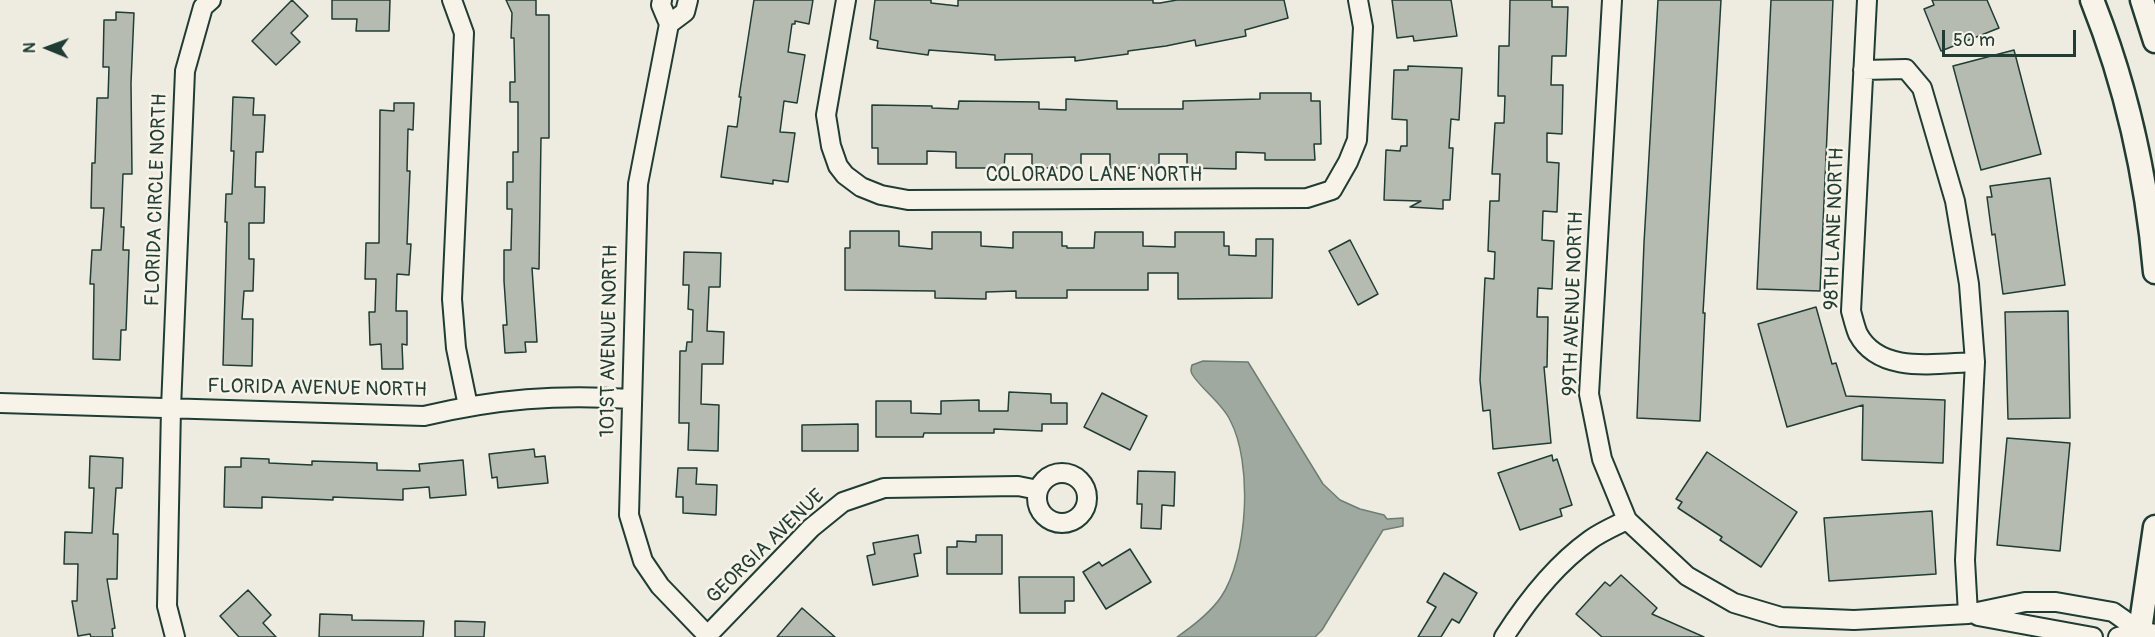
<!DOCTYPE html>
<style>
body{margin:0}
#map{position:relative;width:2155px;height:637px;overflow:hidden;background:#eeece1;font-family:Pangolin,sans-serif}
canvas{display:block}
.north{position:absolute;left:18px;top:18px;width:60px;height:60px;-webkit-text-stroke:4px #f7f3e8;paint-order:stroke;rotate:271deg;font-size:16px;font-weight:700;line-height:24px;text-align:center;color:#1f3d34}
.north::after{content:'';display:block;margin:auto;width:21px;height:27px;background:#1f3d34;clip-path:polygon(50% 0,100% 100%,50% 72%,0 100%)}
.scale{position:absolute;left:1942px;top:30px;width:134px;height:27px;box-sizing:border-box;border:3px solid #1f3d34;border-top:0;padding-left:8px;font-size:18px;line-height:21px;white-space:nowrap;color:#1f3d34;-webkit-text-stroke:4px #f7f3e8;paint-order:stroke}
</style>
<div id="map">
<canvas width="2155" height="637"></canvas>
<div class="north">N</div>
<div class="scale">50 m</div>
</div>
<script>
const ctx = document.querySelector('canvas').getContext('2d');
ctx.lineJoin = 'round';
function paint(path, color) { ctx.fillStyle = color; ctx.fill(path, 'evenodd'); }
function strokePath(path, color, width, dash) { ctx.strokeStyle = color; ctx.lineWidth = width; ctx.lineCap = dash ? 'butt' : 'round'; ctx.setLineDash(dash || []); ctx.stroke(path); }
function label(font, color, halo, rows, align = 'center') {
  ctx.font = font + ' Pangolin,sans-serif'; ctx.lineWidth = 5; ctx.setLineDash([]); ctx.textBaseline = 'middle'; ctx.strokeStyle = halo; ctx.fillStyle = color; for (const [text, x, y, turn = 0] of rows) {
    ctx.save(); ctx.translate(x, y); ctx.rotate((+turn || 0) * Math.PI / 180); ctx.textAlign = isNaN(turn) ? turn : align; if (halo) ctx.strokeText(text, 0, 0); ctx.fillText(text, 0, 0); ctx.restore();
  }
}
const water = new Path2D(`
 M1203,361L1248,362L1323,484L1340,500L1360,509L1384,515L1387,519L1403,518V526L1383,530L1322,630L1315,637H1177C1193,626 1210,613 1221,597C1248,557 1253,463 1230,420C1222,403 1200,388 1192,374C1190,371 1191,369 1192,365Z`);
paint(water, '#9fa99f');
strokePath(water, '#6c7e74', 1.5);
const building = new Path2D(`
 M292,0L308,16L291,33L300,42L276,65L252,41Z
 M332,0H390L389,31H356L357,19H332Z
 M506,0H536V15H549V138H541L539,269L532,268L537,342H525L526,352L505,353L503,325H507L504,281V250H511L512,209H507V182H513V152H518V102H510V82H515L514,38H511L512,13Z
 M754,0H813L809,24L795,21V24H792L788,52L805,55L797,103L784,101L780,132L795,133L788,182L773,180V184L721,177L728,126L737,127L741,97H739Z
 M875,0H931V3L958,6V0H1153V3H1160L1177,0H1284L1288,18L1245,30L1246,36L1196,46L1195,40L1166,46L1128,51V54L1075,61V57L995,60V55L929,50L928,55L877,48L878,41L870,39Z
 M1392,0H1451L1457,36L1414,41L1413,36L1397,38Z
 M1510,0H1552V7H1568L1566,56H1552L1551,85H1563L1562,134L1547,133V162L1559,163L1557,212L1543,211L1542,240L1554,241L1552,289L1538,288L1537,317H1548L1547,367H1544L1551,443L1493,449L1490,410L1483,411L1480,380L1485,278L1494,279L1495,252L1488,251L1490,201H1499L1500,174H1492L1495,123H1504L1505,96H1498L1499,46H1509Z
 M1658,0H1721L1703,313H1705L1700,421L1637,418L1644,243Z
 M1771,0H1833L1820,291L1757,289Z
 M1932,0H1987L1999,28L1941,51L1924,9L1934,5Z
 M116,12L134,13L131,83L132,174H123L121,227H124L123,250H129L126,330H121L120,360L93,359L94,284H90L92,250H101L104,208H91L92,163H95L97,98H108L109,67H103L104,20H116Z
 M2014,50L2041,154L1981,170L1953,66Z
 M1408,66L1462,68L1459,120L1451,119L1449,148H1453L1450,200H1443V209L1410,207L1421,201L1384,200L1386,150L1400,151L1401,146H1407V120L1392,119L1394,70H1408Z
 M1260,93H1311V101H1320L1321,144H1314L1315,160H1265V153L1236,152V169L1187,168V154H1159V168H1110V154H1081V168H1032V154H1005L1004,168H956V152L927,151V164H878V148H872V105L932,106V108L958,109L959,101L1039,102V109L1066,110V99L1087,100L1117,101V109H1183V101L1260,99Z
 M233,97L254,98L253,115H265L263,152H256L255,187H265L264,223H249V259H254L253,291H244L242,319H253L252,366L223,365L227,222H225L226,194H232L234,151H231Z
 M394,103H414L413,130L408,129L407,171H410L407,244H411L409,275L397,274L396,311H407V345L402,344L403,369H382L381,344L370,345L369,312H375L376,279H365L366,243H379L380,110L394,111Z
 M2050,178L2065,285L2003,294L1995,234L1992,235L1987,197H1992L1990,186Z
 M850,231H899V246L932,249V232H981V246L1013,248V232H1062V246H1067V248H1094L1095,232H1143V246L1175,247V232H1224V246H1229V255L1256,256V239H1273L1272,298L1178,299V273H1148V290H1067V298H1016V291L986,292V299L935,298V291L845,290V248H850Z
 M1350,240L1378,294L1358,305L1329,251Z
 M684,252L721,253L720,287H709L707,331L724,332L723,364H702L701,404L719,405L718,451L688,450L689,423H679L680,351H686L687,342H692L693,310L688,309L689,285H683Z
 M1816,307L1832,364L1836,363L1846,396L1945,400L1943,463L1862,460L1863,405L1787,427L1758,324Z
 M2068,311L2070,418L2008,419L2005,312Z
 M1009,392L1051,394V403H1067V424H1042V431L994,429V433H924L923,437H876V401H911V413L941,414V401L979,400V411H1008Z
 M1102,393L1147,416L1130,450L1084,427Z
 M858,424V451H802V425Z
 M2007,438L2070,443L2060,551L1997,545Z
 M534,449L535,457L545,456L548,483L498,488L497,477L492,478L489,454Z
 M1707,452L1797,512L1761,567L1720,540L1722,537L1678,508L1682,502L1676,499Z
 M1552,455L1553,461L1557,459L1572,505L1560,509L1562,516L1520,530L1498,473Z
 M90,456L123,458L122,488H116L113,534H118L117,579H107L115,628L112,629L113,637H91L90,634L78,636L72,601H77L78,564H64L65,532L92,533L94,488H89Z
 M241,458L269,459V463L312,465V461L377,463V470L420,471L419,464L463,460L466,495L430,498L429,487L403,489V500L333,497V500L262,497V508L224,507L225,467H241Z
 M678,468H697L696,484L717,485L716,515L683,513V497H676Z
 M1138,471L1175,472L1174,506L1162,505L1161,529L1141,528L1142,504H1137Z
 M1932,511L1936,574L1829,581L1824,518Z
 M918,535L921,553L914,554L918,576L873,585L867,556L875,554L873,543Z
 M976,535H1002V574H947V547H957V541L976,542Z
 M1130,549L1151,582L1106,609L1083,572L1099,562L1102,566Z
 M1444,573L1477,593L1459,623L1452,619L1441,637H1418L1436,607L1427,602Z
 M1621,575L1657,608L1652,614L1704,637H1602L1576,614L1605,582L1610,586Z
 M1019,577H1074V601H1065V613H1020Z
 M248,590L271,615L263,623L276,637H239L220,616Z
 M802,608L835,637H777Z
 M320,614L352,615V620L424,621L423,637H319Z
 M455,621L485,622L484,637H455Z`);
paint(building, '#b5bbb0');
strokePath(building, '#1f3d34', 1.5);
const minor = new Path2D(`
 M452,0L464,33L452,299L456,348L468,406
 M662,0L661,5L669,24L638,184L629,515L643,561L660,586L709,637
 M846,0L826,115L831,146L838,166L845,175L861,187L881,195L908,200L1307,198L1332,190L1348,162L1357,140L1363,27L1358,0
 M1612,0L1589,394L1602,459L1627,520L1687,576L1734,603L1781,617L1854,620L1968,614L2025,602H2056L2113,612L2140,631L2155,634
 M1867,0L1851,311C1853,318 1855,327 1858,334C1880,375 1937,363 1975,362
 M669,24L685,12L688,0
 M1863,70L1906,69L1922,88L1955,201L1969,284L1975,362L1965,560L1968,614
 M0,403L424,416C496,399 557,394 631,399
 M1037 498a25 25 0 1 1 50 0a25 25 0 1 1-50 0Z
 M1978,616L2093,637
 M175,637L167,606L171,408L185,71L203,7L211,0
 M706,637L811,528L843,502L884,488L1018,486L1038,490
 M1504,637C1527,601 1555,565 1590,540C1601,532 1615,526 1627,520
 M2118,637L2140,631`);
const tertiary = new Path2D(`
 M2092,0C2126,85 2147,180 2155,272
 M2142,0L2155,41
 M2139,637L2155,527`);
strokePath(minor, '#1f3d34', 22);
strokePath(tertiary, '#1f3d34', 27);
strokePath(minor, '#f7f3e8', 18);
strokePath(tertiary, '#f7f3e8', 22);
label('20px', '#1f3d34', '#f7f3e8', [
 ["COLORADO LANE NORTH",1094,176],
 ["FLORIDA CIRCLE NORTH",157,200,-88],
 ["98TH LANE NORTH",1835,229,-88],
 ["99TH AVENUE NORTH",1574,304,-88],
 ["101ST AVENUE NORTH",610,341,-89],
 ["FLORIDA AVENUE NORTH",317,389,1],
 ["GEORGIA AVENUE",766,547,-44]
]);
</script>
